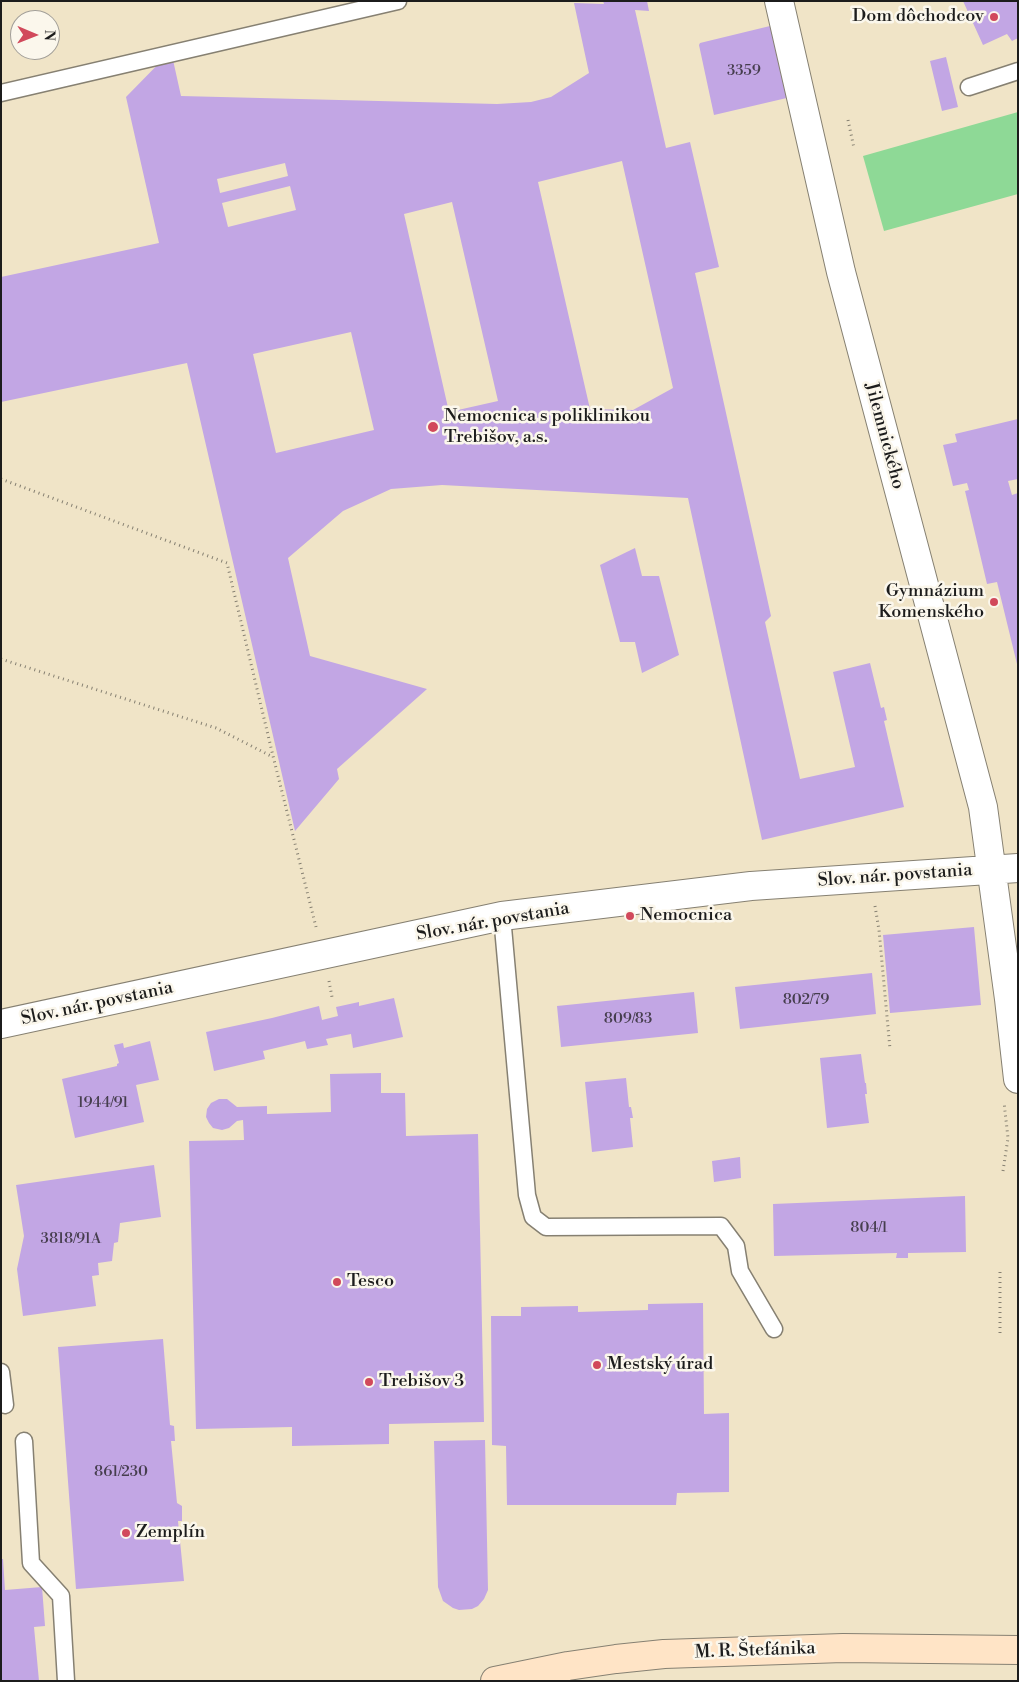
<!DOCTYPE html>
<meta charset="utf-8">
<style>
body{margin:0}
#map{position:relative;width:1019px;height:1682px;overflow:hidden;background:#f0e4c7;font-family:"Libre Bodoni",serif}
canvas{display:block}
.frame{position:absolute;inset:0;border:2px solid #1c1c1c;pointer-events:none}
.north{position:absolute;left:10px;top:10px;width:50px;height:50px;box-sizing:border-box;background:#fbf7ec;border:1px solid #a29f99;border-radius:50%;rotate:91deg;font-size:14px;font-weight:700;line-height:20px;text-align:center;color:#1c1c1c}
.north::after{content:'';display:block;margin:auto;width:18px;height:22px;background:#d1495b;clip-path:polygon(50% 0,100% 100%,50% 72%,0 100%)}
</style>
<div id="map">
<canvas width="1019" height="1682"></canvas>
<div class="frame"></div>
<div class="north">N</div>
</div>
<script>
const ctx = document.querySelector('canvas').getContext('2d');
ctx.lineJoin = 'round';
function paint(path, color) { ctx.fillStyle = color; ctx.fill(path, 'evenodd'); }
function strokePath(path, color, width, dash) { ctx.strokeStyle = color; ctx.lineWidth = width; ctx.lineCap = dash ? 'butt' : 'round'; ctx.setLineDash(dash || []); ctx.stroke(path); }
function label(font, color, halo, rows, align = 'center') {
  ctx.font = font + ' "Libre Bodoni",serif'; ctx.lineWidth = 5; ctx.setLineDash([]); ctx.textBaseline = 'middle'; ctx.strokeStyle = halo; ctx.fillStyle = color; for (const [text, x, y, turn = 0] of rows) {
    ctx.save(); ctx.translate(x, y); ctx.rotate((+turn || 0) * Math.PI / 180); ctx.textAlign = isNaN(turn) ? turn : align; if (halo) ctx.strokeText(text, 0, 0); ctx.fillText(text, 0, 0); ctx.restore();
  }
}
paint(new Path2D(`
 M1018,112V194L884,231L863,156Z`), '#8ed996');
paint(new Path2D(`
 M603,1H647L649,11L635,10L666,148L690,142L719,267L695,273L771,616L765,622L800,779L855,767L833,672L870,663L881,708L884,707L887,720L884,721L904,807L762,840L688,498L442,485L391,489L343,511L288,558L310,656L427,689L337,769L339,779L295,831L187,363L1,402V277L159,243L126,97L171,51L181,96L497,104L531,102L551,97L589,73L574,3L604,4ZM622,161L673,388L633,410L590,409L538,182ZM285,163L288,176L220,193L217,179ZM290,186L296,210L228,227L222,203ZM452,202L498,401L449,412L404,214ZM351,332L374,430L276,453L253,354Z
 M963,1H1018V38L1012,41L1007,34L983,45Z
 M770,26L773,29L791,97L714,115L699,45L700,43Z
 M946,57L958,107L942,111L930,61Z
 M1018,419V479L1008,481L1012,495L1018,493L1017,664L997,582L987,584L965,491L969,490L967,483L953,486L943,445L957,442L955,434Z
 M635,548L642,576H659L679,655L642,673L635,642H620L600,565Z
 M974,927L981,1005L890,1013L883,935Z
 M872,973L876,1014L740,1029L735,987Z
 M694,992L698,1033L561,1047L557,1006Z
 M394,998L403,1037L353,1048L351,1034L326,1039L328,1045L307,1049L305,1041L263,1051L265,1059L214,1071L206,1032L272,1018L319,1006L322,1020L338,1016L336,1007L359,1002V1006Z
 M150,1041L159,1080L136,1085L144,1122L75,1138L62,1079L117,1066V1064L119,1063L114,1045L123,1043L124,1048Z
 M861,1054L865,1083H866L867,1094H865L869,1123L827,1128L820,1058Z
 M381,1073V1093H405L406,1136L478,1134L484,1422L389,1424V1444L292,1446V1427L196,1429L189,1141L244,1140L243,1120L237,1121L229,1128L222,1130L213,1128L209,1123L206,1117L207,1109L211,1103L219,1099H227L237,1107L267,1106V1114L331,1112L330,1074Z
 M626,1078L629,1107H631L633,1118H630L633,1147L592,1152L585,1082Z
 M740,1157L741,1178L714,1182L712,1161Z
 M154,1165L161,1217L120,1223L118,1242L114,1243L112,1261L98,1263L99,1275L92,1276L96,1306L23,1316L17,1269L24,1236L16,1185Z
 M965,1196L966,1252L908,1253V1258H896L897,1253L774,1256L773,1204Z
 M703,1303L704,1414L729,1413V1492L677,1493L676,1505H507L506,1446L492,1445L491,1316H521V1307L578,1306V1312L648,1310V1304Z
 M163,1339L170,1425L174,1426L175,1441H171L177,1503L182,1506V1521H178L184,1581L76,1589L58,1347Z
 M485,1440L488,1590L484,1599L478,1606L472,1609L459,1610L453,1608L443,1601L438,1587L434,1441Z
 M1,1559H3L5,1590L42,1587L45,1626L34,1627L39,1681H1Z`), '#c2a6e4');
const lane = new Path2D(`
 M969,87L1018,71
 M1,93L398,1
 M502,916L527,1195L533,1217L546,1227L721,1226L736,1246L740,1271L774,1329
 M1,1372L5,1405
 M24,1441L31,1563L61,1596L66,1681`);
const street = new Path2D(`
 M779,1L841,272L983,807L1009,999L1018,1079
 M1,1024L502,916L751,886L1018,868`);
const secondary = new Path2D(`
 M495,1681L568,1666L616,1659L664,1654L843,1648L1018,1650`);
strokePath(lane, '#868072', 19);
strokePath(street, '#868072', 30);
strokePath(secondary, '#868072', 30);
strokePath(new Path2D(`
 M848,120L854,148
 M1,479L227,563L273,756L316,927
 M1,659L216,728L273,757
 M875,906L879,930L890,1049
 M329,981L332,997
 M1003,1171L1008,1138L1004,1102
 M1000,1272V1337`), '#868072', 3, [1, 4]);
strokePath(lane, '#fff', 16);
strokePath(street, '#fff', 28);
strokePath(secondary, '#ffe4c6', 28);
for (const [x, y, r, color] of [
 [994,17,5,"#d1495b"],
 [433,427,6,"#d1495b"],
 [994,602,5,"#d1495b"],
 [630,916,5,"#d1495b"],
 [337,1282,5,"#d1495b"],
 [597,1365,5,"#d1495b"],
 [369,1382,5,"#d1495b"],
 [126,1533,5,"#d1495b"]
]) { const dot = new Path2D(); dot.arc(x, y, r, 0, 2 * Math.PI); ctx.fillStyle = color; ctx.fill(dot); strokePath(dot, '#fbf7ec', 2); }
label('15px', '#463e4e', null, [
 ["3359",744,71],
 ["802/79",806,1000],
 ["809/83",628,1019],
 ["1944/91",103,1103],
 ["804/1",869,1228],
 ["3818/91A",71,1239],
 ["861/230",121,1472]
]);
label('18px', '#1c1c1c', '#fbf7ec', [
 ["Dom dôchodcov",984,17,"right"],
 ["Nemocnica s poliklinikou",444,417],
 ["Trebišov, a.s.",444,438],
 ["Gymnázium",984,592,"right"],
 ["Komenského",984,613,"right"],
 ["Nemocnica",640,916],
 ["Tesco",347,1282],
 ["Mestský úrad",607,1365],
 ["Trebišov 3",379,1382],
 ["Zemplín",136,1533]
], 'left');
label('18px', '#1c1c1c', '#fbf7ec', [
 ["Jilemnického",884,436,75],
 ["Slov. nár. povstania",895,876,-4],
 ["Slov. nár. povstania",493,922,-10],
 ["Slov. nár. povstania",97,1004,-12],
 ["M. R. Štefánika",755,1651,-2]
]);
</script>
